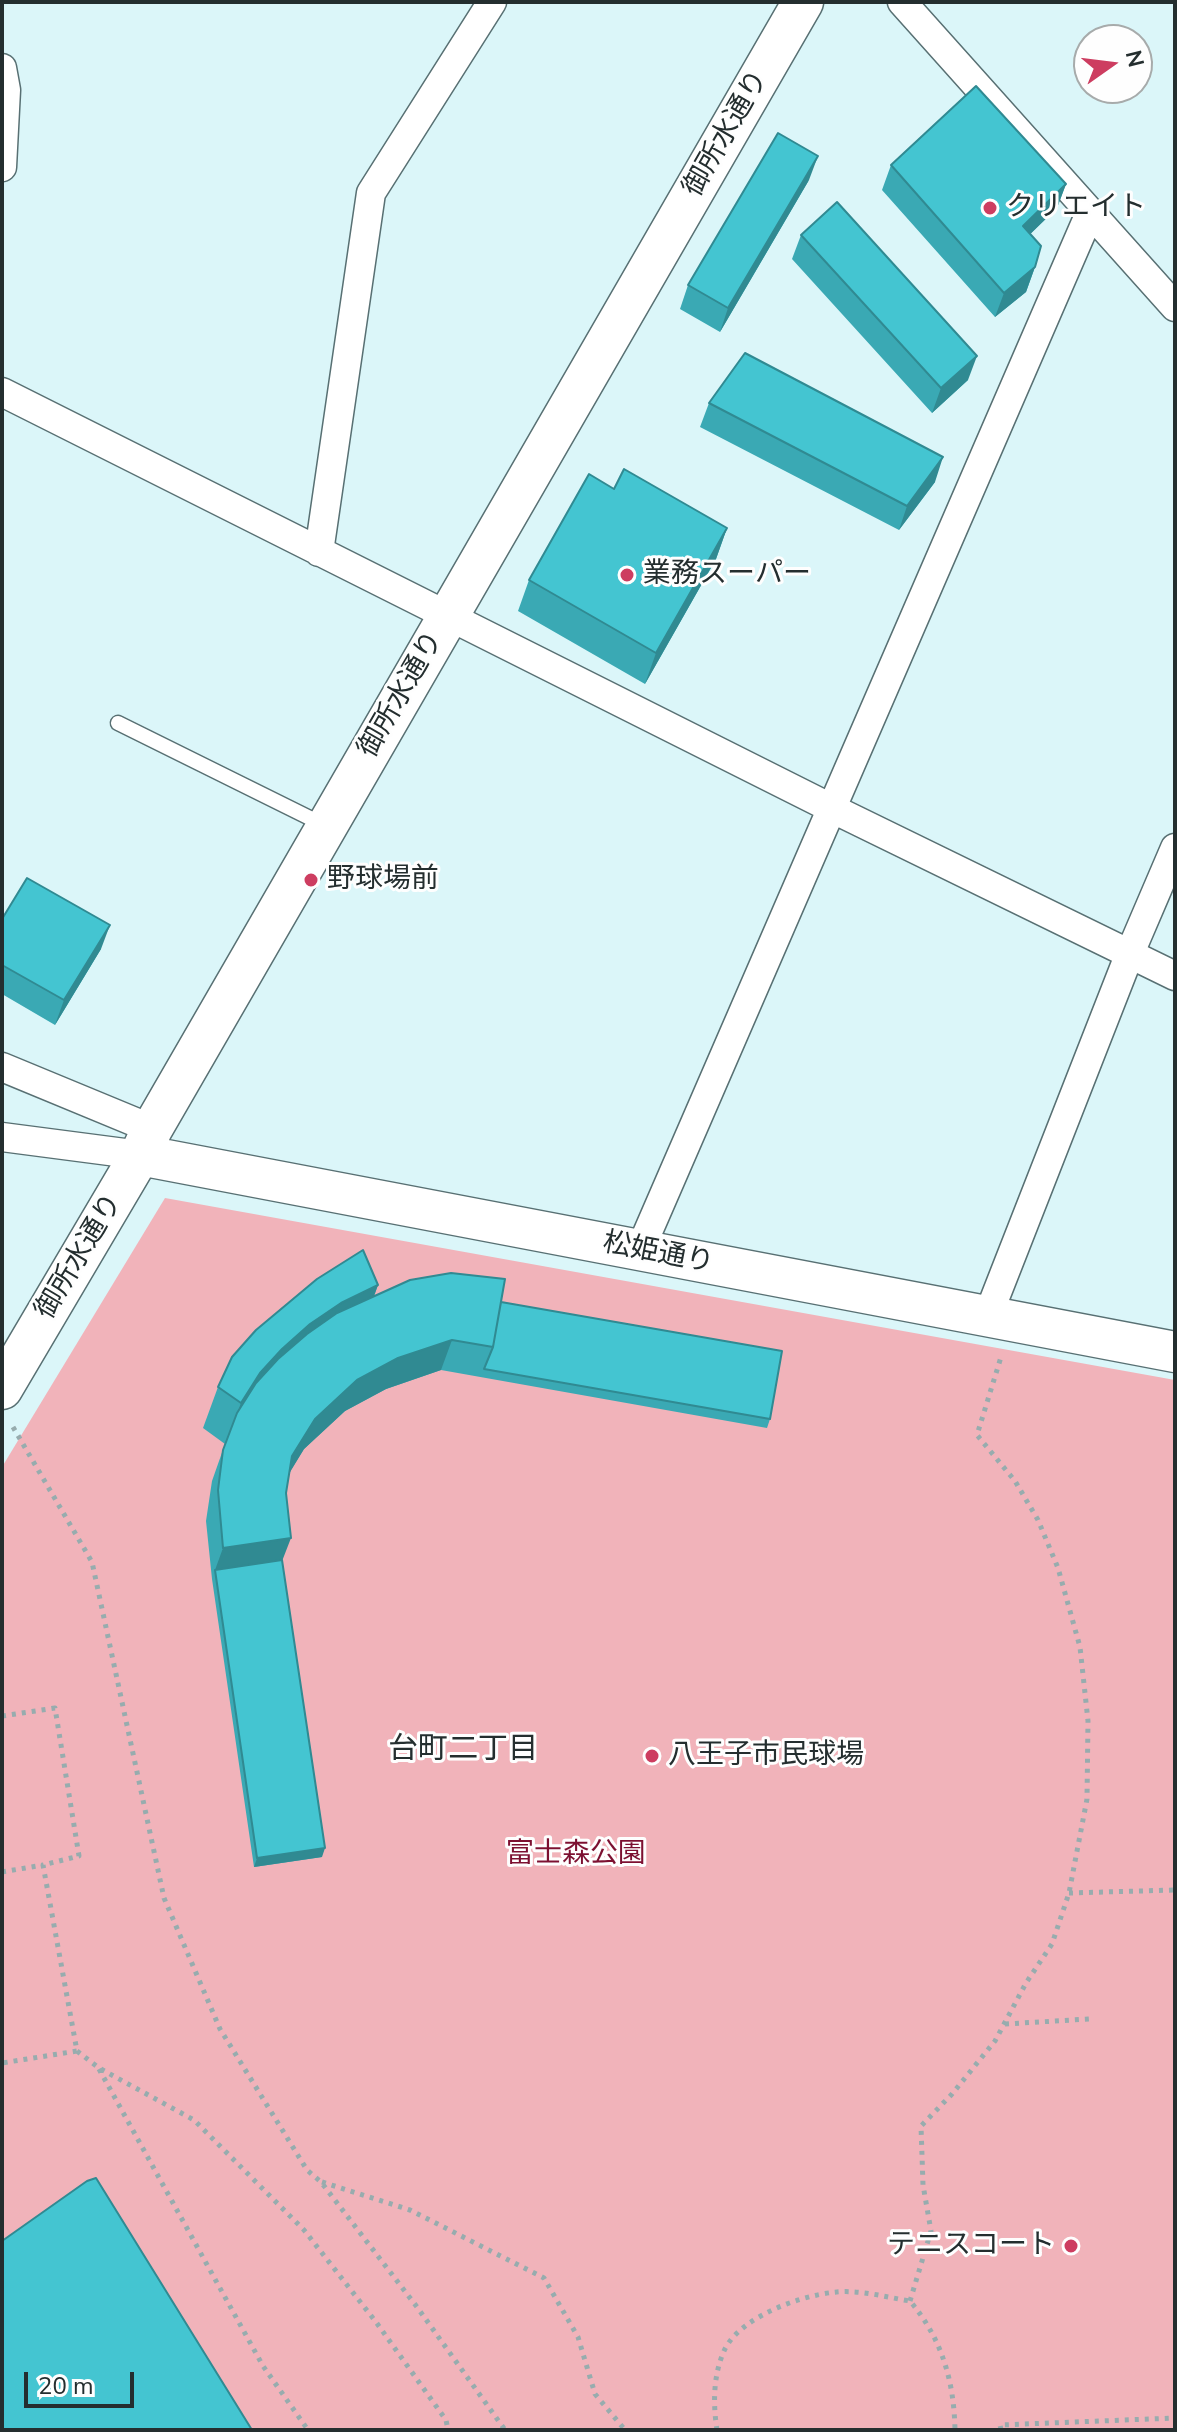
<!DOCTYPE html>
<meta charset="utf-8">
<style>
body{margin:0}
#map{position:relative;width:1177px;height:2432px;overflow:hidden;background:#dbf6f9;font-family:"Nunito Sans",sans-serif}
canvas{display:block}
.frame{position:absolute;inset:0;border:4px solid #242e2f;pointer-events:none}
.north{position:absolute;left:1073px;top:24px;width:80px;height:80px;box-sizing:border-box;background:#fefefe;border:2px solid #a7abab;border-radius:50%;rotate:76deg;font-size:22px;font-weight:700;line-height:32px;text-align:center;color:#242e2f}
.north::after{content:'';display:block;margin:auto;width:28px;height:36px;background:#cd3d60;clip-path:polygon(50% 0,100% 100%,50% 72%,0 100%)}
.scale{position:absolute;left:24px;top:2372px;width:110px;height:36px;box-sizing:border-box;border:4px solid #242e2f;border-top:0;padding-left:10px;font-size:24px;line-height:28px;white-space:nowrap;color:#242e2f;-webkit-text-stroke:6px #fefefe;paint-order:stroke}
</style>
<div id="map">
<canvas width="1177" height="2432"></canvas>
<div class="frame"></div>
<div class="north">N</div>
<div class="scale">20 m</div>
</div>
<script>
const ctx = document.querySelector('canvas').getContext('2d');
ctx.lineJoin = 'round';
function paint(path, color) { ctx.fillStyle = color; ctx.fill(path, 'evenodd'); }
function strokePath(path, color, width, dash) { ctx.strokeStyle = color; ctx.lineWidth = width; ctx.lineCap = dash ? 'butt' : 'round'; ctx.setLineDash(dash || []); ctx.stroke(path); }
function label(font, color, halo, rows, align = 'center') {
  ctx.font = font + ' "Nunito Sans","Noto Sans JP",sans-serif'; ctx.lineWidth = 6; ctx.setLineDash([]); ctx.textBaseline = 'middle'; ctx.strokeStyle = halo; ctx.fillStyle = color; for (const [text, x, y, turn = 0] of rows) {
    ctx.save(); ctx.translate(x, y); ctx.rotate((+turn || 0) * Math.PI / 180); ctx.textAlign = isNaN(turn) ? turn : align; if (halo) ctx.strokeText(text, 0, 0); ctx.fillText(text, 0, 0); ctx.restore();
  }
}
paint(new Path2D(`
 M165,1198L1175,1380V2430H2V1467Z`), '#f1b3ba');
const lane = new Path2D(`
 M118,723L326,826`);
const street = new Path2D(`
 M902,2L1175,307
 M2,68L6,90L2,167
 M2,392L833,809L1175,976
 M319,552L371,193L492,2
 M2,1067L152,1129
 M2,1137L140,1155
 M640,1250L1090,213
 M987,1318L1130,953L1175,848`);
const secondary = new Path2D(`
 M140,1155L1175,1352
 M2,1389L140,1155L152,1129L803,2`);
strokePath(lane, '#587073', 17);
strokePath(street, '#587073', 31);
strokePath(secondary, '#587073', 43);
strokePath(new Path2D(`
 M13,1427L92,1562L164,1898L220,2029L307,2170L321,2182L417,2307L505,2430
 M2,1716L55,1708L79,1856L43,1865L77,2051L2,2063
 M2,1872L43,1865
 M1069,1893L1175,1890
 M1005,2024L1089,2019
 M77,2051L99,2068L194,2120L304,2230L376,2322L446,2420L448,2430
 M99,2069L263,2366L308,2430
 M322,2182L410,2210L544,2278L578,2337L595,2394L625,2430
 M910,2301L931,2231L923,2185L921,2126L952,2094L995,2041L1026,1983L1052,1944L1069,1893L1087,1799L1088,1721L1080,1647L1058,1568L1038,1520L1015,1481L977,1435L1001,1357
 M717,2430C713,2404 713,2376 724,2351C740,2314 817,2288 854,2292C873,2293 891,2298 910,2301C942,2339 954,2381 955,2430
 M1001,2430L1000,2425L1175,2418`), '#97acae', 5, [4, 6]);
strokePath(lane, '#fff', 14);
strokePath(street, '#fff', 28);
strokePath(secondary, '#fff', 40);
paint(new Path2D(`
 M891,165L1066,184L1057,208L1030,234L1035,267L1026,292L995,317L882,190Z
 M809,180L720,332L680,309L688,285Z
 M801,235L968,380L932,413L792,259Z
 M709,403L935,482L899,530L700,427Z
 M614,489L727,528L716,559L645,684L518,611L529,580Z
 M2,919L101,949L55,1025L2,994Z
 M378,1285L374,1296L501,1302L770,1419L767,1428L441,1370L386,1389L345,1411L304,1449L289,1473L286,1493L282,1560L322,1857L254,1867L212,1579L206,1521L212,1481L225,1444L203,1428L218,1387Z`), '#3aa9b4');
paint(new Path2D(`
 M818,156L809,180L720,332L728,308Z
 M1066,184L1057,208L1014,250L1023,226Z
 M1035,267L1026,292L995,317L1004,293Z
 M977,356L968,380L932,413L941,388Z
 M943,457L935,482L899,530L907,506Z
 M727,528L716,559L645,684L656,653Z
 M110,925L101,949L55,1025L64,1000Z
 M378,1285L363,1326L226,1444L241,1403L260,1373L282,1349L310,1324L341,1303Z
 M452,1340L441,1370L386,1389L345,1411L304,1449L281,1487L292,1456L315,1419L357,1380L398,1358Z
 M291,1538L279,1569L215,1570L223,1548Z
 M325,1848L322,1857L254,1867L257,1858Z`), '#308a92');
const building = new Path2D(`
 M976,86L1066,184L1023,226L1041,246L1035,267L1004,293L891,165Z
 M778,133L818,156L728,308L688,285Z
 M837,202L977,356L941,388L801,235Z
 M745,353L943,457L907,506L709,403Z
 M624,469L727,528L656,653L529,580L589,474L614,489Z
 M27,878L110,925L64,1000L2,965V919Z
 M363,1250L378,1285L341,1303L310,1324L282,1349L260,1373L241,1403L218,1387L232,1357L256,1330L317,1279Z
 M451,1273L505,1279L493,1347L452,1340L398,1358L357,1380L315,1419L292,1456L286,1493L291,1538L223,1548L218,1490L223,1450L237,1413L256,1383L278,1359L307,1334L337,1313L410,1280Z
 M501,1302L782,1351L770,1419L484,1369L493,1347Z
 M282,1560L325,1848L257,1858L215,1570Z
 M96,2178L252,2430H2V2241L87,2181Z`);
paint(building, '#44c5d1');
strokePath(building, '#308a92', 2);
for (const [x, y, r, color] of [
 [990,208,8,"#cd3d60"],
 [627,575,8,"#cd3d60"],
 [311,880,8,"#cd3d60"],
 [652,1756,8,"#cd3d60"],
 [1071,2246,8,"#cd3d60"]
]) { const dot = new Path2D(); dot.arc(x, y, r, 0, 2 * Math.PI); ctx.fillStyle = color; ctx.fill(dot); strokePath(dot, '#fefefe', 3); }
label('28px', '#242e2f', '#fefefe', [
 ["御所水通り",727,134,-60],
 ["御所水通り",402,695,-60],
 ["松姫通り",658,1254,11],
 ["御所水通り",80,1257,-59]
]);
label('28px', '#242e2f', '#fefefe', [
 ["クリエイト",1006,208],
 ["業務スーパー",643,575],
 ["野球場前",327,880],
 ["八王子市民球場",668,1756],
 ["テニスコート",1055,2246,"right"]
], 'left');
label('28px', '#7c1031', '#fefefe', [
 ["富士森公園",576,1855]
]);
label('30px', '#242e2f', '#fefefe', [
 ["台町二丁目",463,1751]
]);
</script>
